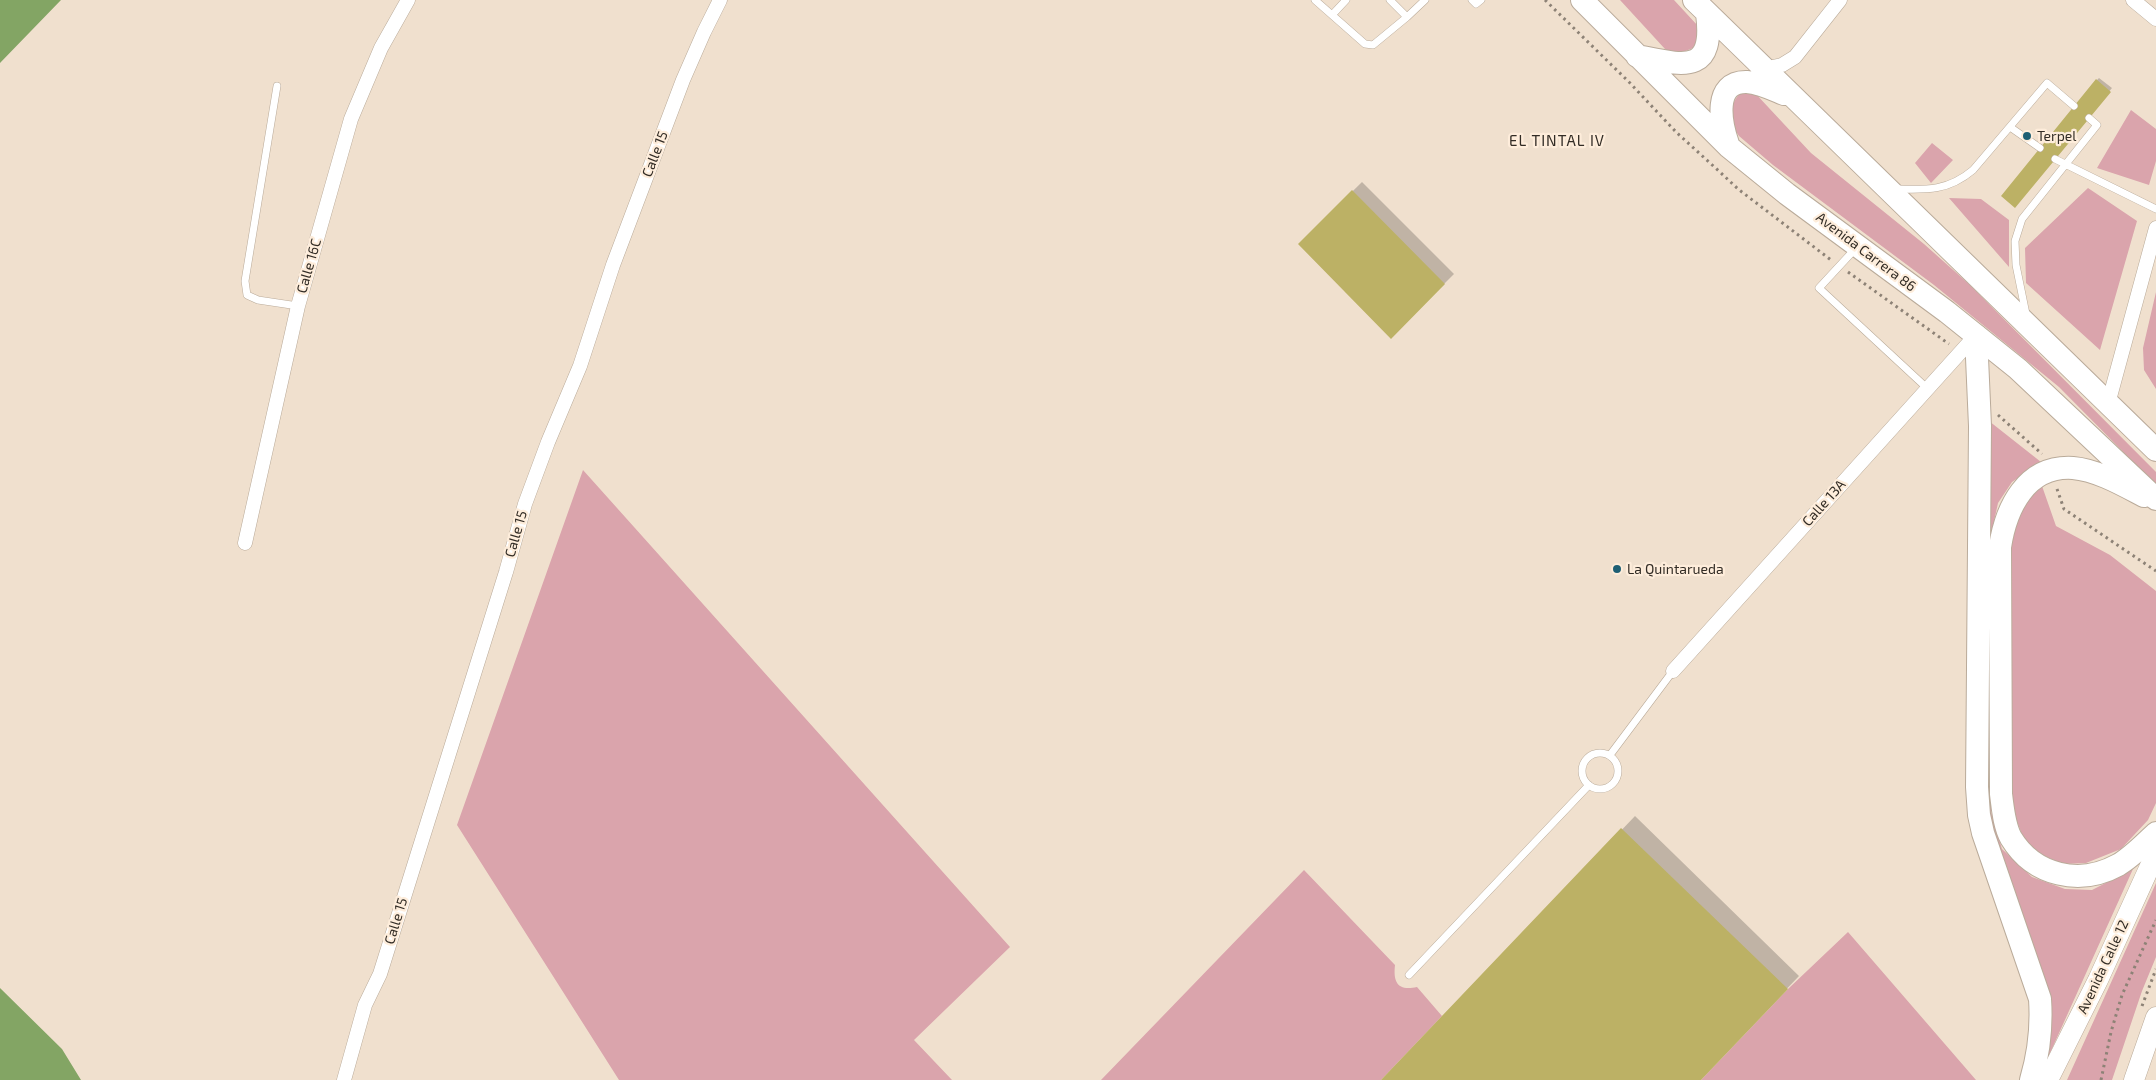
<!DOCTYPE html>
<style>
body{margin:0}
canvas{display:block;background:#f0e0ce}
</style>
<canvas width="2156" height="1080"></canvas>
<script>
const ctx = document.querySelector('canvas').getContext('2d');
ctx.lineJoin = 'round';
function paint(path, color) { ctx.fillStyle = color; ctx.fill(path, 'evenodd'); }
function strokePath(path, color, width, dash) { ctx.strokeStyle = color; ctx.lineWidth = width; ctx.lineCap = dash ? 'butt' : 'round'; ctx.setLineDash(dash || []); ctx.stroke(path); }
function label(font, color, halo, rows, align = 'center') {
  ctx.font = font + ' "Exo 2",sans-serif'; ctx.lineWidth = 4.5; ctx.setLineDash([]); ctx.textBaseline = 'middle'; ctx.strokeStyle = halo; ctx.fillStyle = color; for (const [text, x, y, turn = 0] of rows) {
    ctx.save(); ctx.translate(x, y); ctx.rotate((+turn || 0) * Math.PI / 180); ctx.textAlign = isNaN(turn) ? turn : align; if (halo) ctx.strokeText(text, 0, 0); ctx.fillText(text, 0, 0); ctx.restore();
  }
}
paint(new Path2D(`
 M1620,0H1674L1698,26L1699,37L1693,48L1675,55L1665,49Z
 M1747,92L1755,93L1811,153L1924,244L1970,285L2156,472V485L2059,387L1934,285L1773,165L1739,136L1733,127L1730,108L1739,94Z
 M2131,110L2156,129V161L2149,185L2097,168Z
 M1932,143L1953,160L1931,183L1915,163Z
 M2088,188L2137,221L2100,350L2026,283L2025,248Z
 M1949,198L1981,199L2009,220V267Z
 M2156,292V389L2144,370L2143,348Z
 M1989,421L2041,462L2012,482L1998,503L1993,526L1991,812L2002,849L2032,877L2065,889L2092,890L2133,869L2041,1073L2048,1034L1985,811Z
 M583,470L1010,947L914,1040L952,1080H619L457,825Z
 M2042,486L2056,526L2110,555L2156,591V803L2148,820L2121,849L2086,863L2063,864L2040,854L2024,840L2014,813L2009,781L2008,553L2016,518L2028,500Z
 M1304,870L1395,965C1393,983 1398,991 1417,987L1442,1016L1381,1080H1101Z
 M2156,883V957L2142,991L2112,1080H2067Z
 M1848,932L1976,1080H1701L1788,989Z`), '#daa4ac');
paint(new Path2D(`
 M0,0H61L0,63Z
 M0,988L62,1049L81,1080H0Z`), '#83a564');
paint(new Path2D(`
 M2099,78L2112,88L2018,203L2097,80Z
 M1362,182L1454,274L1391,337L1299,244Z
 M1635,816L1799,976L1700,1080H1383Z`), '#0003');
paint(new Path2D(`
 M2096,79L2111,92L2015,208L2001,196Z
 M1352,190L1445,284L1391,339L1298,244Z
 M1621,828L1788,989L1701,1080H1381Z`), '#bcb165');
const lane = new Path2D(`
 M1315,0L1365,44L1373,45L1407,17L1425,0
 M1390,0L1407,17
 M1472,0L1476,4L1481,0
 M1332,15L1346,0
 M277,86L245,281L247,295L258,300L298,306
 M2010,127L2040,148
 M2055,159L2156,209
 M1896,189C1927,190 1948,191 1973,170L2047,83L2074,106
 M1856,248L1819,288L1928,389
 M2026,314L2016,265L2015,241L2022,219L2097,125L2089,118
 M1582 771a18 18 0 1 1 36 0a18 18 0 1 1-36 0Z
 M1610,755L1673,671
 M1409,975L1589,785`);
const street = new Path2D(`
 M2133,0L2156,19
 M1763,69L1782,65L1795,57L1840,0
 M2108,404L2156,228
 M245,543L298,306L351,119L381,48L408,0
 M1673,671L1976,335
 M344,1080L365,1005L380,974L506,572L525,504L548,442L580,366L613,265L683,80L704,32L720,0`);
const secondary = new Path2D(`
 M2048,1080L2098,980L2156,853
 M2134,1080L2156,1017`);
const primary = new Path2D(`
 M1582,0L1729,147L1787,194L1947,312L2018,369L2156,499
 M1694,0L2156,450
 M1637,56C1683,65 1715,76 1707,13
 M1728,144C1721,124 1712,81 1747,82C1760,83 1772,89 1784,94
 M1976,335L1980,426L1977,787L1979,815L1983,833L2040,999C2042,1028 2039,1053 2031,1080
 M2144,496C2123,485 2097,470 2073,468C2026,465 2006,508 2000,547L2001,794C2003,809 2004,825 2011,838C2034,876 2080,886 2118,865C2132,857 2144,844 2156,833`);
strokePath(lane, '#baab9a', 8);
strokePath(street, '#baab9a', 15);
strokePath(secondary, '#baab9a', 21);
strokePath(primary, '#baab9a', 24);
strokePath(new Path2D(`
 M1545,0L1630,83L1676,132L1721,173L1738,189L1831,260
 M1848,272L1949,344
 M1998,415L2042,454
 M2057,489L2064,509L2156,571
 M2142,1006L2156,969
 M2101,1080L2111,1032L2122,995L2156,920`), '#8d8276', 3, [2.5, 4]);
strokePath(lane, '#fff', 7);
strokePath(street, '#fff', 14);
strokePath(secondary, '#fff', 20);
strokePath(primary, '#fff', 22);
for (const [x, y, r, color] of [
 [2027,136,5,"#1e5f74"],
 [1617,569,5,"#1e5f74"]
]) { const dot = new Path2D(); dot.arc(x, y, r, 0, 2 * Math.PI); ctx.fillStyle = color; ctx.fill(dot); strokePath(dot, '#feeddb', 2); }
label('14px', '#322c25', '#feeddb', [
 ["Terpel",2037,136],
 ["La Quintarueda",1627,569]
], 'left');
label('14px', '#322c25', '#feeddb', [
 ["Calle 15",655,154,-69],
 ["Avenida Carrera 86",1866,252,37],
 ["Calle 16C",309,266,-74],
 ["Calle 13A",1824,503,-48],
 ["Calle 15",516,534,-74],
 ["Calle 15",396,921,-73],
 ["Avenida Calle 12",2103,967,-65]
]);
ctx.letterSpacing = '1px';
label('15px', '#322c25', '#feeddb', [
 ["EL TINTAL IV",1557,141]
]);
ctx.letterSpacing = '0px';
</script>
